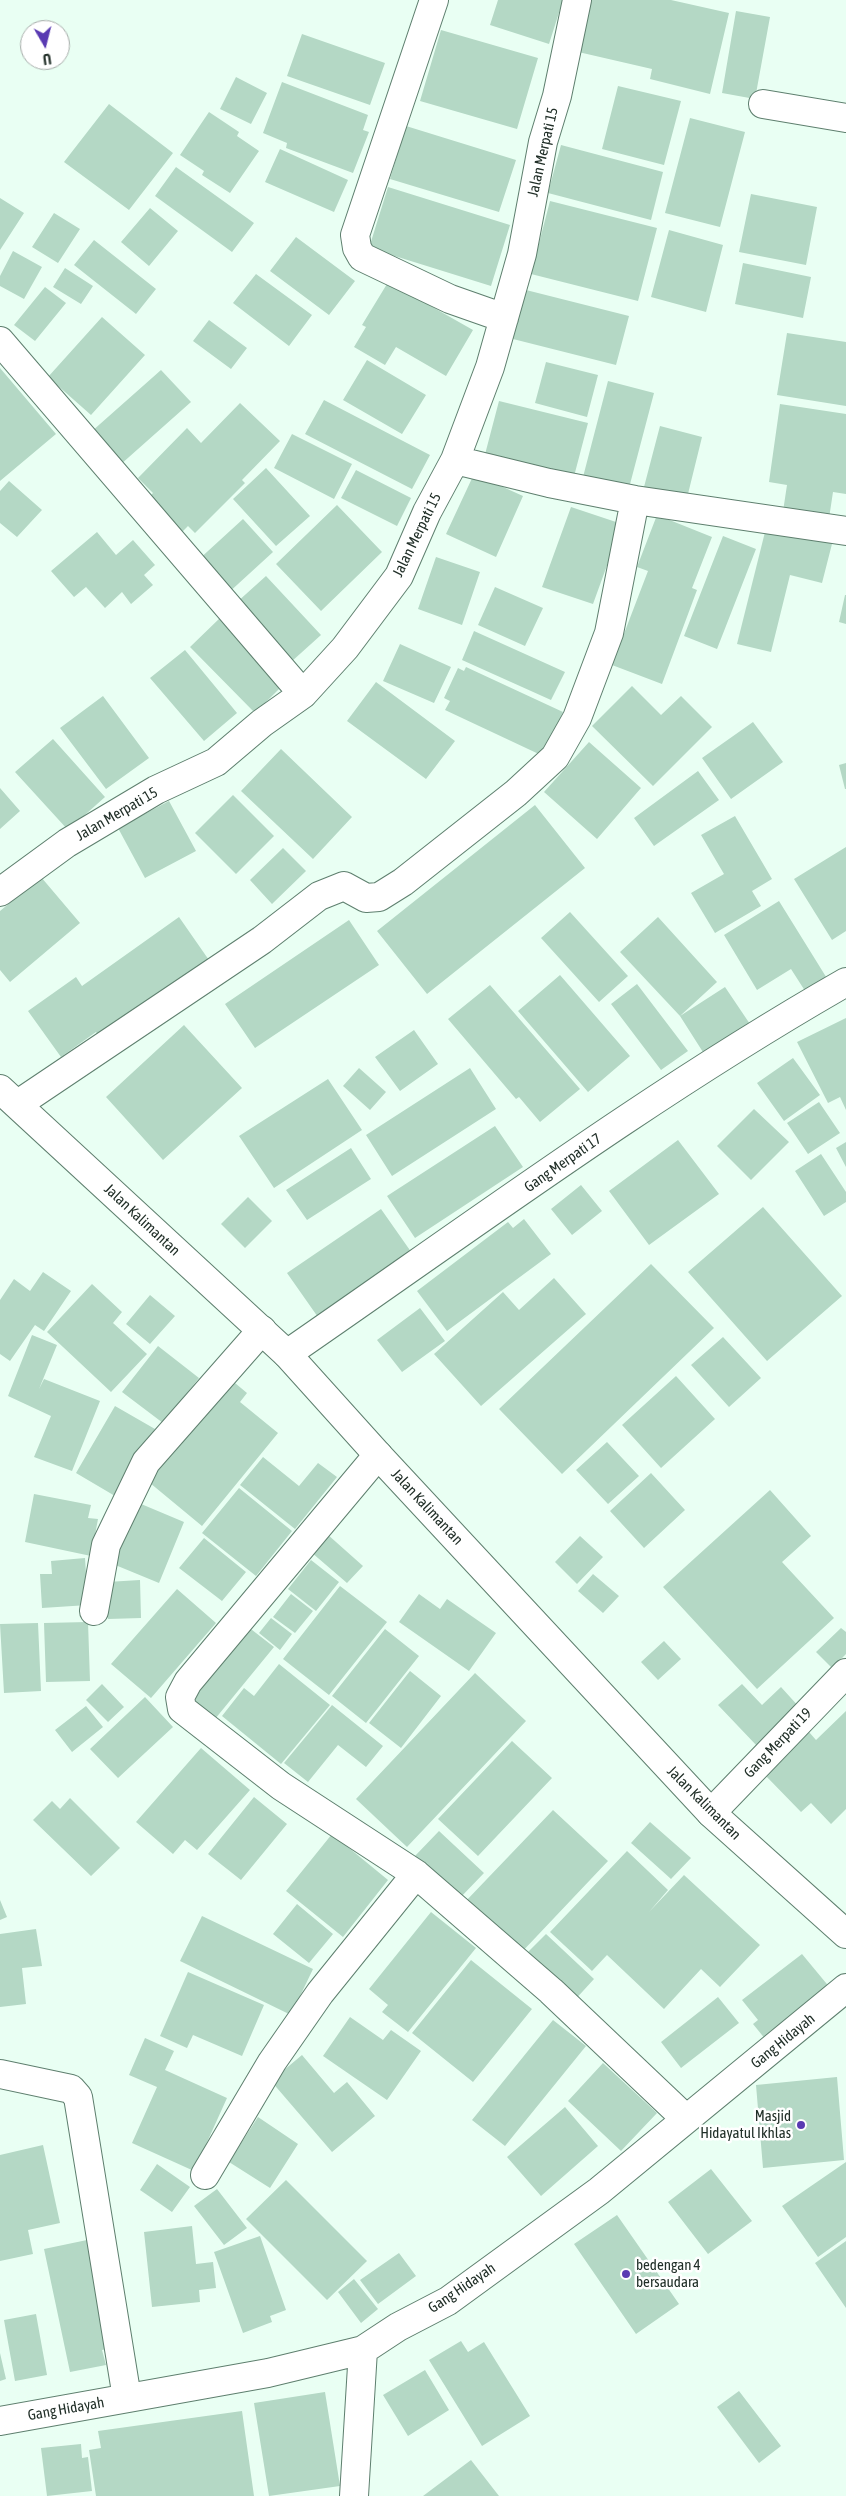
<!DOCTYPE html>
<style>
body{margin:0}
#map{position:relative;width:846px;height:2496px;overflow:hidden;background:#e9fff3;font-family:"Asap Condensed",sans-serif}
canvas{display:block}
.north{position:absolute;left:20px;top:20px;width:50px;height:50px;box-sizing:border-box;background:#fff;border:1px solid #a6aca9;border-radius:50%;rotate:172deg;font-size:14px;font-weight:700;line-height:20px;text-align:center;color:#212f28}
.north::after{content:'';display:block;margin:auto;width:18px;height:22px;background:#593ab2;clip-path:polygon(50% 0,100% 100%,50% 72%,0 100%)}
</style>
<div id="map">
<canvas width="846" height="2496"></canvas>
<div class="north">U</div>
</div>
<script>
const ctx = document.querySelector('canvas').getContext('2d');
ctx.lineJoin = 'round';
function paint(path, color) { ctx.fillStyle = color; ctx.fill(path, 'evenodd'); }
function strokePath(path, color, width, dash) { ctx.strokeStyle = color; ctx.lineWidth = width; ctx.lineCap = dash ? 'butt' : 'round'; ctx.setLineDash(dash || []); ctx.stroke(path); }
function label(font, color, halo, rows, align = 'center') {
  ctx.font = font + ' "Asap Condensed",sans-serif'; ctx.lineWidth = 5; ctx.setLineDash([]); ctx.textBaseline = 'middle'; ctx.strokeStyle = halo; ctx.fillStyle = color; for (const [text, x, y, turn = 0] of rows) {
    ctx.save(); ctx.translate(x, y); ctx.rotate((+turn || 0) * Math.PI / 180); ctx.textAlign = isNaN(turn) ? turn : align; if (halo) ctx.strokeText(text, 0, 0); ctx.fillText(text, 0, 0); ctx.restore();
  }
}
paint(new Path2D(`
 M498,0H563L549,44L490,25Z
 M586,0H671L729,13L710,94L650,79L652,69L574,51Z
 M736,11L770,17L755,99L722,93Z
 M441,30L538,58L517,129L420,101Z
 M302,34L385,63L370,105L287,76Z
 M236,77L267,93L251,124L220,109Z
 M282,82L368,115L363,130L369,132L353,173L286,148L287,143L263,133Z
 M618,86L681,101L664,165L602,149Z
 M109,104L173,153L129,210L64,162Z
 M209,112L239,132L237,136L259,151L230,193L202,175L204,171L180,155Z
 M690,118L745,132L720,227L665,213Z
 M406,126L516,160L499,212L390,179Z
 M561,145L663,172L651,220L548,193Z
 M280,149L348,180L334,212L265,182Z
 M176,167L254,223L232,252L155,196Z
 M388,187L510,225L491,286L369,248Z
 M751,194L817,207L806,265L739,252Z
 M0,198L24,213L0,250Z
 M550,201L657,228L638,301L531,274Z
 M150,208L178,231L149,266L121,242Z
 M54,213L80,229L58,263L32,247Z
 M669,230L723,245L706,312L651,297Z
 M296,237L355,281L329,315L270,271Z
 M94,240L156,289L136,314L74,265Z
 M13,251L42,267L24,299L0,286V276Z
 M743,263L811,277L803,318L735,304Z
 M65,268L93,286L81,304L53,287Z
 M256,274L312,315L289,346L233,303Z
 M390,279L420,300L473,330L446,376L396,347L385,365L354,347L366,327L362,325Z
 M45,287L66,303L35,341L14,325Z
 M526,290L629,316L616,365L513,339Z
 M102,317L145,355L91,415L48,377Z
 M209,320L247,348L231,369L193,341Z
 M787,333L846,342V406L777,395Z
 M367,360L426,395L402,434L343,400Z
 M546,362L598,375L587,417L535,403Z
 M0,368L56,434L0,481Z
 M161,370L191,402L120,465L91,432Z
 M608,381L654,393L629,488L583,477Z
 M324,400L430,455L412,489L305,434Z
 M499,401L588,423L572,484L483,462Z
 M240,403L280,441L242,480L245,483L195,533L188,526L176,538L142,504L153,493L138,478L187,428L201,443Z
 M780,404L846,414V494L833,492L828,525L782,518L787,485L769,482Z
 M660,426L702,437L687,498L644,487Z
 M292,434L352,464L334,499L274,468Z
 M266,468L310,516L276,546L233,499Z
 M356,470L411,498L397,526L341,498Z
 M474,474L523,496L496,557L446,534Z
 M9,481L42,510L17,537L0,523V491Z
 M337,505L382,552L321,611L276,564Z
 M571,507L622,524L593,604L542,587Z
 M657,515L712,537L692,588L697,590L662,684L612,665L648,571L637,567Z
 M243,519L273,552L226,595L196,562Z
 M767,524L833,540L822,583L790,575L771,652L737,644Z
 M97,532L116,555L133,540L155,565L144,575L153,585L131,604L122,592L105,608L86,587L74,597L51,571Z
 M723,536L756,549L717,649L684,636Z
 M436,557L480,572L462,625L418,609Z
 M266,576L321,635L291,662L236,603Z
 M495,587L543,608L525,646L478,625Z
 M845,595H846V624L839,622Z
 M221,617L286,682L255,713L190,647Z
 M474,631L565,672L551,700L462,660Z
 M400,644L451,667L434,703L383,681Z
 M185,650L237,713L204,741L150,678Z
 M466,667L563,712L543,756L445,710L450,701L444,698L458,668L464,671Z
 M376,682L455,741L426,779L347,721Z
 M632,686L661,715L681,696L712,727L653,786L592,726Z
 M103,696L149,758L106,789L60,728Z
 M753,722L783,762L731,799L702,758Z
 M53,739L105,797L68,830L15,772Z
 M589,742L641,788L597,839L544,792Z
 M281,749L352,817L313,859L241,791Z
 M846,763V789H845L839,765Z
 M698,771L719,800L654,846L634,818Z
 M0,788L20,811L0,829Z
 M233,795L274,836L236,874L195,833Z
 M169,801L196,851L145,878L118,828Z
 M535,805L585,868L427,994L377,931Z
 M735,816L772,879L752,891L761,906L715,933L691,893L724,874L701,835Z
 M846,847V931L832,940L794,879Z
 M283,848L306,871L272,904L250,880Z
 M41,877L80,923L10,982L0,970V911Z
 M779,901L828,980L807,994L791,969L757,990L724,935Z
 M570,912L628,976L599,1002L541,938Z
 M179,917L211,963L101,1041L96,1032L61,1057L28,1011L76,977L82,986Z
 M658,917L717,982L680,1016L725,987L754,1030L708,1060L680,1016L620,952Z
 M349,920L379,965L255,1048L225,1004Z
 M560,975L630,1056L588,1092L518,1011Z
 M637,984L688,1051L661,1070L611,1004Z
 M490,985L580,1089L540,1122L519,1097L516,1099L448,1019Z
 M846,1018V1110L840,1097L828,1103L797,1042Z
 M184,1025L242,1088L163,1160L106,1097Z
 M414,1030L438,1064L400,1091L375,1057Z
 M793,1058L820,1095L784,1121L757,1083Z
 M359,1068L386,1092L370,1110L343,1086Z
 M470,1068L496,1109L392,1176L366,1135Z
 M328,1079L362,1130L274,1188L239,1136Z
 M819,1102L840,1133L808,1154L787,1123Z
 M754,1109L789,1142L751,1180L717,1146Z
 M495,1126L523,1167L415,1238L387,1196Z
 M678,1140L719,1194L649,1245L609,1191Z
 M846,1142V1167L836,1148Z
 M351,1148L371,1179L307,1220L286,1190Z
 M821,1154L846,1192V1202L824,1216L795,1171Z
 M581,1185L602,1211L572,1235L551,1209Z
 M248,1197L272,1221L245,1248L221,1224Z
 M763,1207L842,1296L767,1361L688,1272Z
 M381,1209L414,1256L320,1320L287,1273Z
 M524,1219L551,1254L447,1331L417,1291L508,1222L513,1228Z
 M651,1264L714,1328L562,1474L499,1409Z
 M43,1272L71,1291L44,1331L35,1325L10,1361L0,1354V1300L14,1279L30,1291Z
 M554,1278L586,1314L481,1406L434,1354L503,1292L519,1310Z
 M92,1284L122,1312L113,1323L147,1354L111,1392L47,1332Z
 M150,1295L175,1316L150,1344L126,1324Z
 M420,1308L445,1341L402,1372L377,1340Z
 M32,1335L57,1345L39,1389L44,1379L100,1401L72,1471L34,1457L51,1416L8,1396Z
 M723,1337L761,1378L729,1407L691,1365Z
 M158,1346L199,1378L163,1423L122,1392Z
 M676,1376L715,1419L661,1468L622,1425Z
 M229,1378L247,1393L240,1402L278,1433L202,1526L144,1478Z
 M115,1406L155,1429L115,1496L76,1473Z
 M607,1442L639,1476L608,1504L576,1470Z
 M263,1457L299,1486L318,1463L337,1477L295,1529L240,1485Z
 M651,1473L685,1510L644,1548L610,1511Z
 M239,1488L292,1531L256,1576L202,1533Z
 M770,1490L811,1536L782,1562L834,1618L757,1689L663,1587Z
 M34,1494L91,1505L88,1518L98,1519L91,1556L25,1542Z
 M134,1501L184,1522L159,1583L108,1562Z
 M327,1534L363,1566L347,1583L311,1552Z
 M580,1536L603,1557L577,1584L555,1562Z
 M204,1538L246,1572L222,1601L179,1568Z
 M85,1558L88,1605L42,1608L40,1574H52L51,1561Z
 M311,1560L339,1582L316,1611L288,1589Z
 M593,1574L619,1596L603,1613L578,1591Z
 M140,1580L141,1618L108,1619L107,1582Z
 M340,1586L387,1622L329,1695L283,1659Z
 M177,1589L216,1623L151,1698L111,1664Z
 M291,1594L313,1611L295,1633L273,1617Z
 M419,1594L440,1609L447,1599L496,1633L469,1671L399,1622Z
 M271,1618L292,1634L280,1650L259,1633Z
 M88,1622L90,1681L46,1682L44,1623Z
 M38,1623L41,1691L4,1693L0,1624Z
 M247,1626L274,1647L215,1719L189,1698Z
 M841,1628L846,1632V1654L832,1668L816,1652Z
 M385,1629L419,1656L366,1723L332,1696Z
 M664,1641L681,1659L658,1680L641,1662Z
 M279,1664L330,1705L281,1764L222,1716L244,1688L254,1696Z
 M410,1671L441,1696L401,1748L369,1723Z
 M475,1673L526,1721L407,1847L356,1799Z
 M102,1684L124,1707L108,1722L86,1700Z
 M742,1684L762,1705L781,1687L800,1708L757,1746L718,1705Z
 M145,1697L173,1727L118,1778L90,1749Z
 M332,1705L383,1746L366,1767L338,1745L308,1782L284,1763Z
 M86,1706L103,1727L72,1752L55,1730Z
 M846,1711V1809L831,1824L811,1803L801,1812L765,1775L809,1732L816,1740Z
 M512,1741L552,1778L478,1856L438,1819Z
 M201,1748L250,1790L197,1850L185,1840L173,1854L136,1822Z
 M254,1797L287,1824L241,1880L208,1854Z
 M70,1798L120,1848L91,1876L33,1820L52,1801L60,1809Z
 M553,1810L608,1861L519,1955L464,1903Z
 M650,1822L691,1858L671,1879L631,1843Z
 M439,1831L484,1873L459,1899L414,1857Z
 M332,1834L388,1880L343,1937L286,1891Z
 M627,1851L668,1890L649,1912L684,1875L760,1945L720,1987L701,1969L664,2009L607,1955L592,1971L550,1932Z
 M0,1900L7,1917L0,1920Z
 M297,1904L333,1934L309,1963L273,1934Z
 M431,1912L476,1948L408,2032L382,2012L388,2005L369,1989Z
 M202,1916L313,1969L291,2015L180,1961Z
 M36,1929L42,1966L22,1968L26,2004L0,2007V1934Z
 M546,1934L594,1979L572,2003L523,1957Z
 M802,1954L831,1989L766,2040L753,2024L758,2020L742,2000Z
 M471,1960L532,2009L473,2082L412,2033Z
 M188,1972L264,2005L242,2056L193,2035L187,2048L160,2036Z
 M718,1997L739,2023L681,2068L661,2042Z
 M350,2017L383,2040L391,2030L421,2051L387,2100L323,2056Z
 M553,2020L586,2046L505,2146L472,2120Z
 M145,2038L174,2051L165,2070L227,2098L194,2171L132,2143L157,2087L129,2075Z
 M302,2055L334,2093L347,2082L375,2116L332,2152L271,2081Z
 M603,2063L657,2113L621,2151L568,2101Z
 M837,2077L844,2160L763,2168L756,2085Z
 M565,2107L598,2146L541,2196L507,2157Z
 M258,2117L298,2144L270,2188L229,2162Z
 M43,2145L60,2223L28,2230L33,2254L0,2261V2155Z
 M846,2162V2237L818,2257L782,2206Z
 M157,2164L190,2187L172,2212L140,2190Z
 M711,2169L752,2221L708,2254L668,2202Z
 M286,2180L367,2261L327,2300L246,2219Z
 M217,2189L247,2228L224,2245L194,2206Z
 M617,2215L679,2304L636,2334L574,2244Z
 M192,2226L196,2264L213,2262L216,2288L199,2290L200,2302L152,2307L144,2232Z
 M260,2236L286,2310L270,2316L272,2322L243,2333L214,2252Z
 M87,2240L116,2347L102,2350L106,2365L70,2372L44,2249Z
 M846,2241V2308L815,2263Z
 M399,2253L416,2276L378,2304L360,2280Z
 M354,2279L378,2309L361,2323L338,2292Z
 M36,2314L47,2375L15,2381L4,2320Z
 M461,2341L468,2352L484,2342L530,2416L482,2446L429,2360Z
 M0,2353L6,2379L0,2381Z
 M425,2370L449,2410L408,2436L383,2395Z
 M739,2391L781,2446L759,2463L717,2407Z
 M325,2392L340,2486L269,2496L254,2403Z
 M242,2411L254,2496H96L89,2450L101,2448L98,2431Z
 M81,2444L82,2458L88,2457L92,2491L47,2496L41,2448Z
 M471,2460L499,2496H423Z`), '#b4d8c5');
const minor = new Path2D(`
 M434,0L355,235L357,248L362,257L450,299L504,318
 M763,104L846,118
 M0,341L303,694
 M455,460L549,483L635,500L846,531
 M0,892L67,843L156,790L216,762L262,723L303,694L345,648L399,576L427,512L455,460L490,367L522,254L543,142L557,96L577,0
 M18,1104L262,940L319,896L344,886L366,898L379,897L403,882L516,793L555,757L577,718L609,633L635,500
 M287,1354C471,1227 652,1093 846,982
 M378,1455L188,1682L180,1697L182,1709L281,1786L416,1874L551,1991L686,2119
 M94,1611L106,1545L146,1462L262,1330
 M711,1813L846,1673
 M0,2074L71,2089L78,2097L127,2398
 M205,2175L272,2062L320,1993L416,1874
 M0,2421L268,2373L363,2350L398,2327L448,2301L599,2191L846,1988
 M354,2496L363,2350`);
const major = new Path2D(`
 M0,1089L287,1354L378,1455L711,1813L846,1934`);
strokePath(minor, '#5e7f6e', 30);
strokePath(major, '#5e7f6e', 30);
strokePath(minor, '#fff', 28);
strokePath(major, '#fff', 28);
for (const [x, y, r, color] of [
 [801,2125,5,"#593ab2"],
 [626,2274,5,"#593ab2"]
]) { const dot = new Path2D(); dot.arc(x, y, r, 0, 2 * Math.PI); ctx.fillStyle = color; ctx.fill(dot); strokePath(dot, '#fff', 2); }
label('15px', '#212f28', '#fff', [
 ["Jalan Merpati 15",543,152,-77],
 ["Jalan Merpati 15",417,535,-64],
 ["Jalan Merpati 15",117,814,-30],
 ["Gang Merpati 17",563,1163,-35],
 ["Jalan Kalimantan",142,1220,43],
 ["Jalan Kalimantan",427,1507,47],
 ["Gang Merpati 19",778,1743,-46],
 ["Jalan Kalimantan",704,1803,45],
 ["Gang Hidayah",783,2041,-39],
 ["Gang Hidayah",462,2288,-34],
 ["Gang Hidayah",66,2409,-10]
]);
label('15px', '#212f28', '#fff', [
 ["Masjid",791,2116],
 ["Hidayatul Ikhlas",791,2133],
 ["bedengan 4",636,2265,"left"],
 ["bersaudara",636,2282,"left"]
], 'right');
</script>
